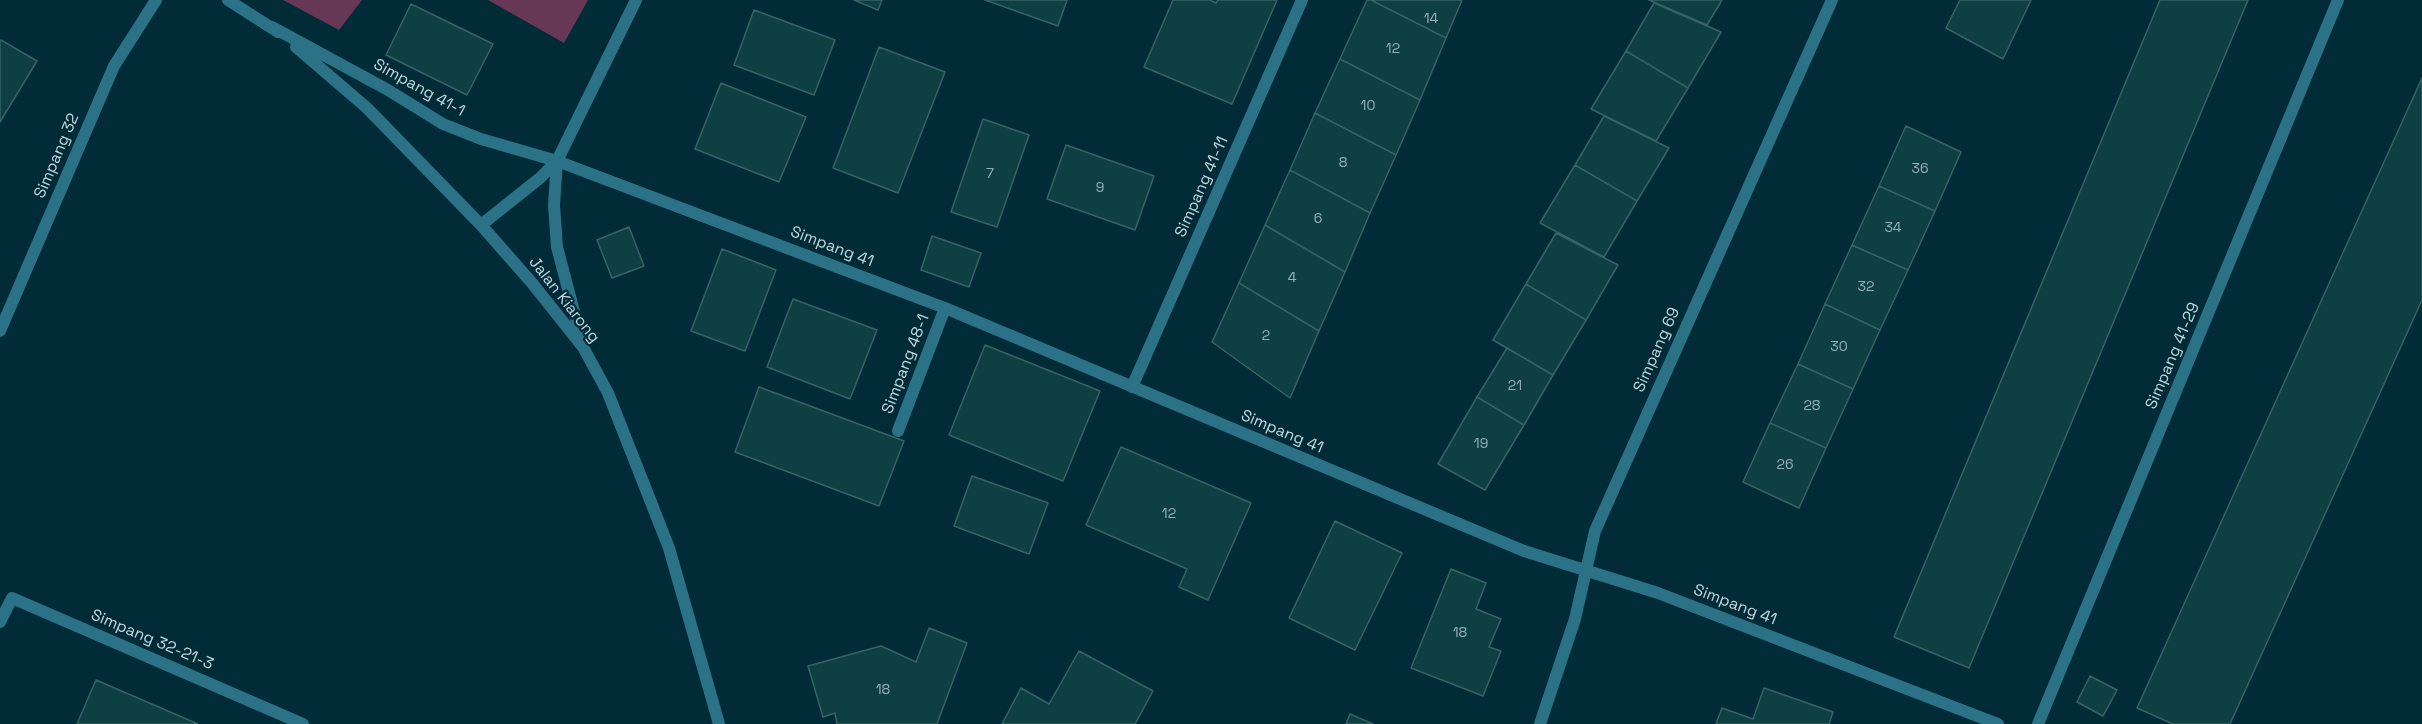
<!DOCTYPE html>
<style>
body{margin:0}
canvas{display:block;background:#002b37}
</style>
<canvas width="2422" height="724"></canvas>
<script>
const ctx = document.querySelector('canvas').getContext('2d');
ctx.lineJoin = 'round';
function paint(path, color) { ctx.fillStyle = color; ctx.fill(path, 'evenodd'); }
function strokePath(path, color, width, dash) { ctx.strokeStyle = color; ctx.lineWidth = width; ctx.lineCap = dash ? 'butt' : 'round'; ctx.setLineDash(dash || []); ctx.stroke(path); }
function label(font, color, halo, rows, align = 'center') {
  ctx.font = font + ' "Space Grotesk",sans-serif'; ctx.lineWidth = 4.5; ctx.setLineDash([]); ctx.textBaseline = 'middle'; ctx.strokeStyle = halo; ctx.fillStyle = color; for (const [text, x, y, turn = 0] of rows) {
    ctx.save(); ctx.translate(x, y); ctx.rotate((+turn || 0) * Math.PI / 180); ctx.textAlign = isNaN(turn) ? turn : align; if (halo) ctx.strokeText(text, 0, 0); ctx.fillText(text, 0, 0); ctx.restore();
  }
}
paint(new Path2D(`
 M283,0H362L339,30Z
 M488,0H588L564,43Z`), '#663856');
const building = new Path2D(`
 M854,0H882L878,10Z
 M985,0H1067L1058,26Z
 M1173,0H1210L1216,3L1218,0H1277L1232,104L1144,67Z
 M1367,0H1371L1446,38L1420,100L1340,59Z
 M1371,0H1462L1446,38Z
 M1649,0H1722L1707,25Z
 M1960,0H2031L2003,59L1946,28Z
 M2160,0H2248L1969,668L1894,637Z
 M1654,3L1721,32L1688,88L1626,51Z
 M411,4L493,44L467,95L386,55Z
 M754,10L835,40L814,95L734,65Z
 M1,40L37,61L0,122V41Z
 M879,47L945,72L898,193L833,168Z
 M1626,51L1688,88L1656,141L1591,109Z
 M1340,59L1420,100L1396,155L1315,113Z
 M2422,78V300L2230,724H2173L2137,708Z
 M721,83L806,117L779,182L695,149Z
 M1315,113L1396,155L1370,213L1290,170Z
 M1604,116L1669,148L1637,201L1575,165Z
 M983,119L1029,135L997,227L951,212Z
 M1906,126L1961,152L1935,211L1879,186Z
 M1066,145L1154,176L1135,230L1047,199Z
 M1575,165L1637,201L1604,257L1540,223Z
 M1290,170L1370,213L1345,272L1265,225Z
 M1879,186L1935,211L1908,270L1852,245Z
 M1265,225L1345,272L1319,331L1239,283Z
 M629,227L644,266L612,278L597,240Z
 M1556,233L1618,265L1586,320L1526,284Z
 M932,236L981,253L969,287L921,270Z
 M1852,245L1908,270L1880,330L1825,304Z
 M722,249L776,270L745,351L691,331Z
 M1239,283L1319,331L1290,398L1212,342Z
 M1526,284L1586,320L1553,375L1493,340Z
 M793,299L877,330L850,399L767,367Z
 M1825,304L1880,330L1853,389L1798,364Z
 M985,345L1100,391L1063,481L949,435Z
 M1507,348L1553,375L1524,425L1477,397Z
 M1798,364L1853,389L1826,448L1770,423Z
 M759,387L904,441L879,506L735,452Z
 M1477,397L1524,425L1485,490L1438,464Z
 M1770,423L1826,448L1799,508L1743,482Z
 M1121,447L1251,503L1208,600L1179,587L1187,569L1086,525Z
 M972,476L1048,503L1029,554L954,526Z
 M1335,521L1402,553L1355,650L1289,618Z
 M1451,569L1486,583L1476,609L1501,619L1489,647L1501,651L1483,696L1411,668Z
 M929,628L967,643L937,724H837L835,713L823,717L808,666L881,646L916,662Z
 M1079,651L1153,691L1135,724H1002L1021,688L1049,704Z
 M2090,676L2117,690L2103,716L2077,702Z
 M96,680L198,724H77Z
 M1764,688L1833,712L1829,724H1716L1722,708L1753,719Z
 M1350,714L1373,724H1346Z`);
paint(building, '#0e3f42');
strokePath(building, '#356366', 1.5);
strokePath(new Path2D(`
 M898,431L945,308`), '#2b7286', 12);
strokePath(new Path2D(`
 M228,0L278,32
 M272,27L388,90L443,124L481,139L557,161L945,308L1524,551L1658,593L1998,724
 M296,47L367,108L481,225L532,283L583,347L608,393L669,548L719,724
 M557,161L554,205L557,247L582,342
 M481,225L540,178L557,161L636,0
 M0,331L114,66L156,0
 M1132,387L1302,0
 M0,622L12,598L303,724
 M1540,724L1575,619L1595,531L1832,0
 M2038,724L2338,0`), '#2b7286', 12);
label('14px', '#94b1b7', null, [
 ["14",1431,19],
 ["12",1393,49],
 ["10",1368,106],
 ["8",1343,163],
 ["36",1920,169],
 ["7",990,174],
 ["9",1100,188],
 ["6",1318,219],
 ["34",1893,228],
 ["4",1292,278],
 ["32",1866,287],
 ["2",1266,336],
 ["30",1839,347],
 ["21",1515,386],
 ["28",1812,406],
 ["19",1481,444],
 ["26",1785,465],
 ["12",1169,514],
 ["18",1460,633],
 ["18",883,690]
]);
label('16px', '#c1d7de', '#002b37', [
 ["Simpang 41-1",419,88,29],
 ["Simpang 32",57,156,-67],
 ["Simpang 41-11",1202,187,-66],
 ["Simpang 41",832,247,21],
 ["Jalan Kiarong",564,300,52],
 ["Simpang 69",1657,350,-66],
 ["Simpang 41-29",2173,356,-67],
 ["Simpang 48-1",906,364,-69],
 ["Simpang 41",1282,432,23],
 ["Simpang 41",1735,605,21],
 ["Simpang 32-21-3",152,640,23]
]);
</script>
